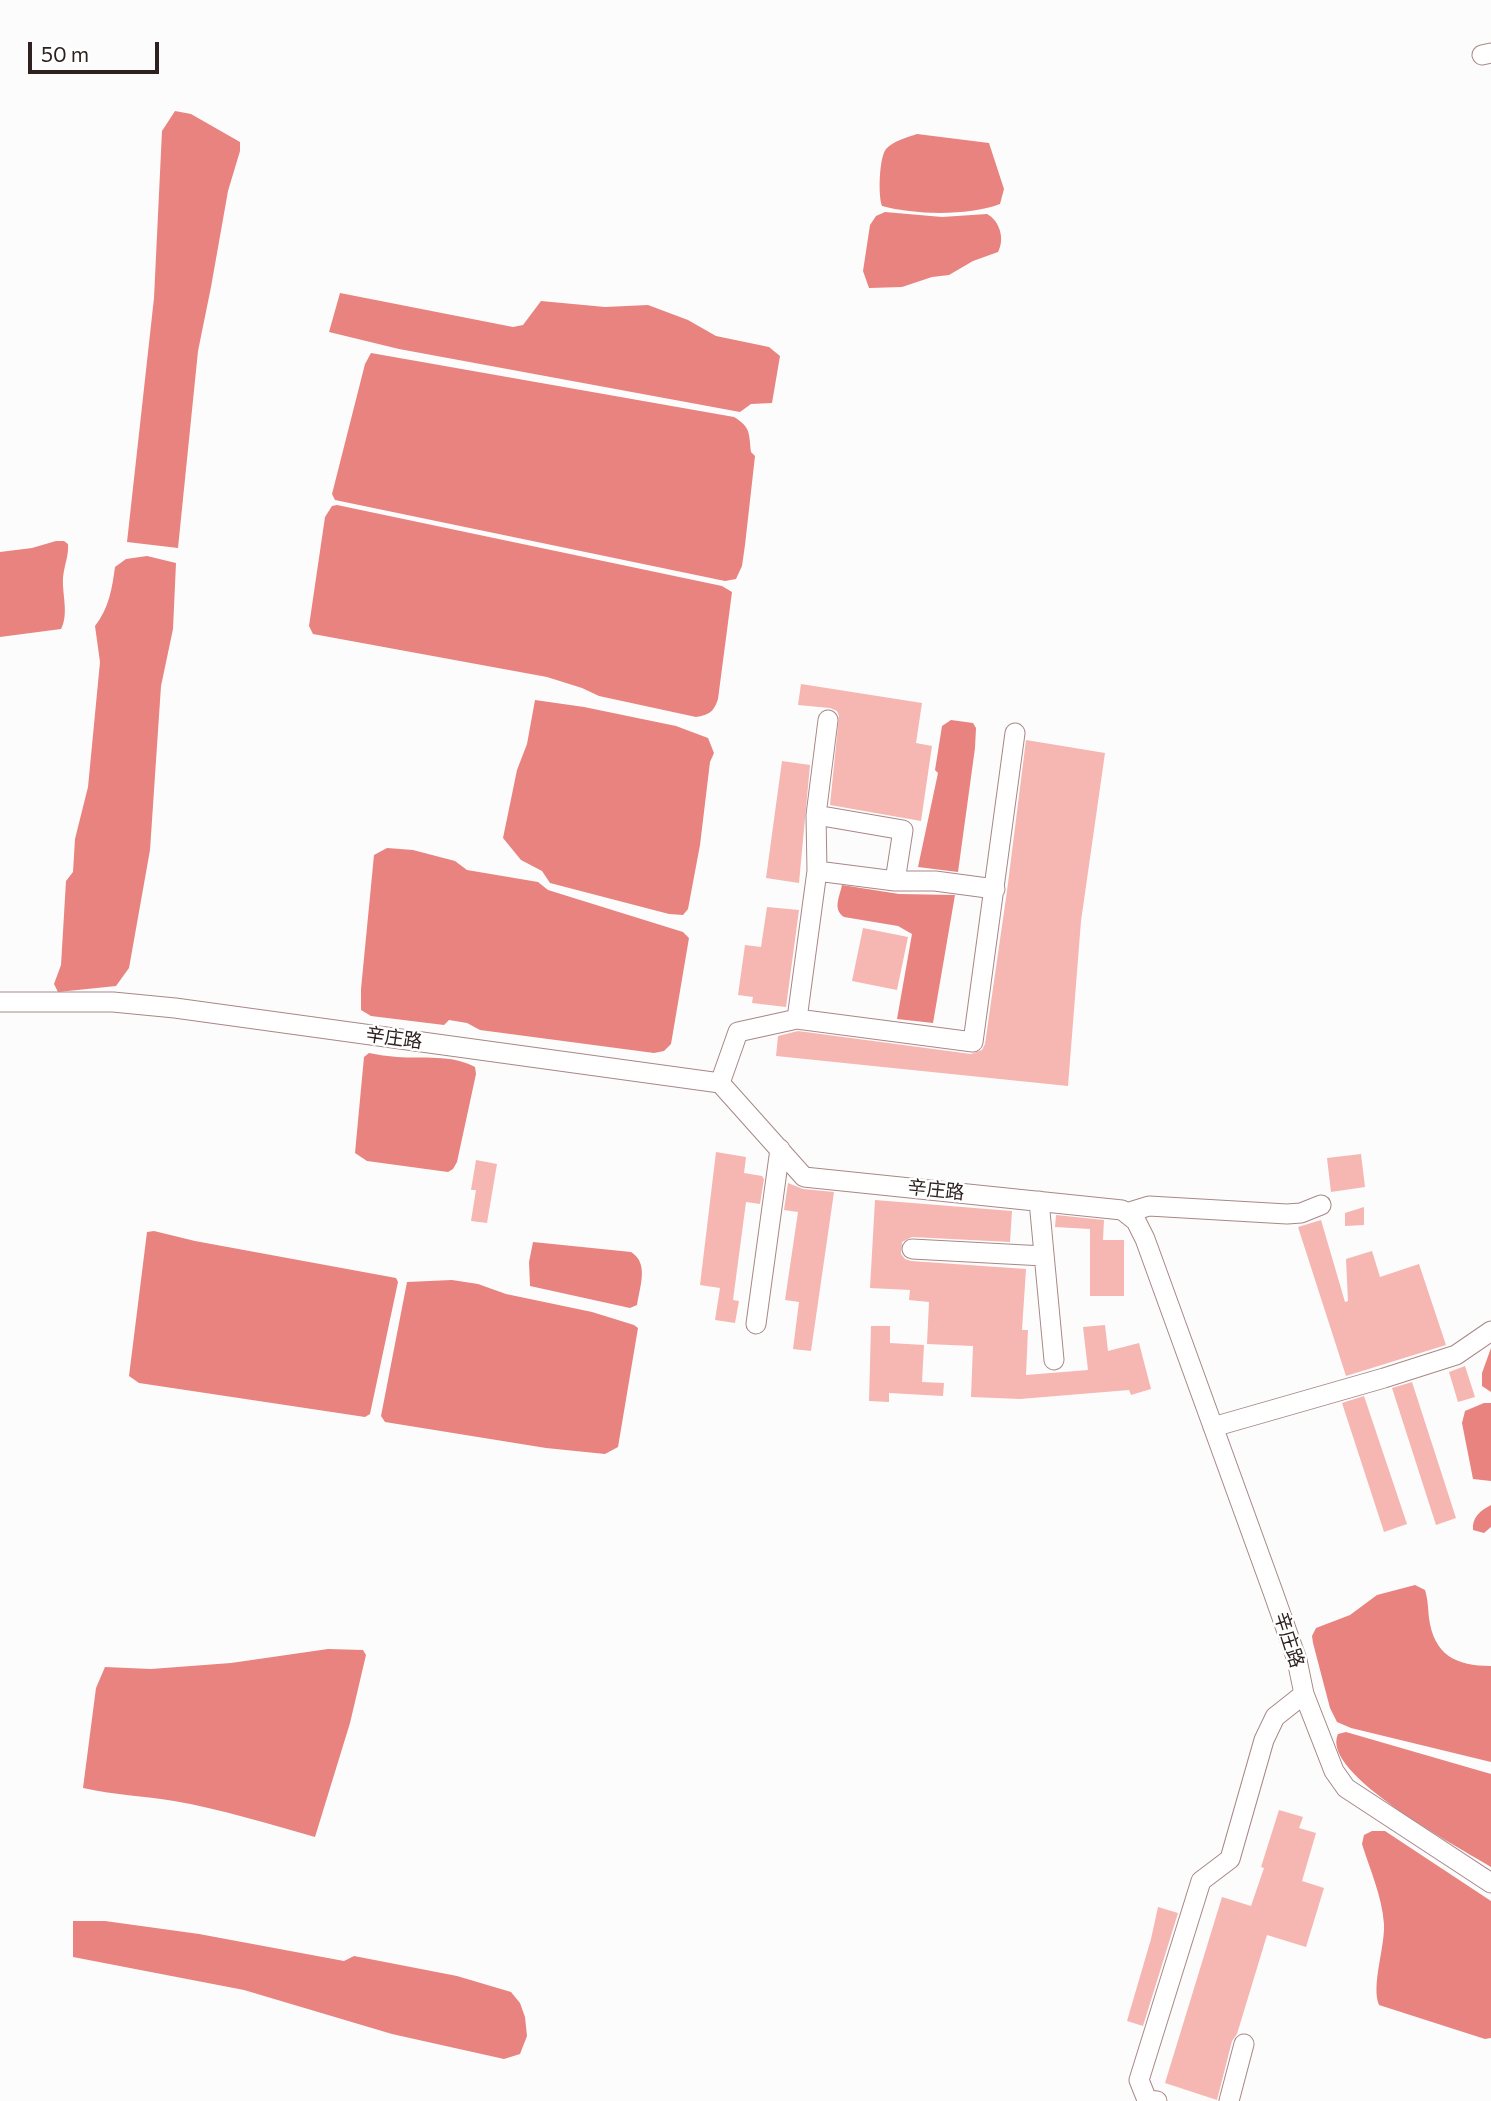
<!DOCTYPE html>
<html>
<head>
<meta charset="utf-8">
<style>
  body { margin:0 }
  #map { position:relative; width:1491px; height:2101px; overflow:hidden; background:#fcfcfc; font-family:Commissioner,sans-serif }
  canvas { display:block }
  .scale { position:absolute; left:28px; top:42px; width:131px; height:32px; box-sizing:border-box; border:4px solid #2e2221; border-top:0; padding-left:9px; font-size:21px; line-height:24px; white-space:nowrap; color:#2e2221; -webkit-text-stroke:5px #fff; paint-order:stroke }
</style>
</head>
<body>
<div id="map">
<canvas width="1491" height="2101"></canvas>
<div class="scale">50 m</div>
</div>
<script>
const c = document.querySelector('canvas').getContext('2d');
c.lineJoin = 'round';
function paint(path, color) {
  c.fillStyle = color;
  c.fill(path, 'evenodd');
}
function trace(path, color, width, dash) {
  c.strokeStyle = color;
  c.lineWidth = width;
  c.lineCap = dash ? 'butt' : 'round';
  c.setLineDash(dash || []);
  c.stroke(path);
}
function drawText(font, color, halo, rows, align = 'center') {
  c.font = font + ' Commissioner,"Noto Sans SC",sans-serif';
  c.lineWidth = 5;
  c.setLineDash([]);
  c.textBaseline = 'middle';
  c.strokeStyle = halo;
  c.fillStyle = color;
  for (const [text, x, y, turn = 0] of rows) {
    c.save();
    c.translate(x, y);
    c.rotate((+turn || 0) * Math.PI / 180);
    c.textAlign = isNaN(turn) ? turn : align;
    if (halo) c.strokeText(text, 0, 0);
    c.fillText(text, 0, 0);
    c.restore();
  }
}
const water = new Path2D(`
  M175 111 191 114 240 142V151L228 191 211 287 198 351 178 548 127 542 154 298 162 131Z
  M917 134 989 143 1004 189 1000 204C968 216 915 215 882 206 878 196 879 158 886 149 893 141 908 137 917 134Z
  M885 212 942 217 987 214C1000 221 1005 239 998 252L973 261 949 275 932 277 902 287 869 288 863 271 870 225 876 216Z
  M340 293 513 327 523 325 541 301 605 307 648 305 688 320 716 336 769 347 780 356 772 403 751 404 740 412 399 349 329 332Z
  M371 353 734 417C751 427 749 434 751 452L755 456 745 545 742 566 736 579 725 581 335 500 332 494 365 364Z
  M337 505 722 586 732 592 718 699C714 711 710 715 696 717L599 696 582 688 547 677 313 634 309 626 325 517 332 506Z
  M56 541H64L68 544C69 555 64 566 63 578 62 594 69 614 61 629L0 637V552L32 548Z
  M147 556 176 563 173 629 161 686 150 850 129 968 116 986 58 992 54 984 61 965 66 881 73 872 75 839 88 787 100 662 95 626C109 608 112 589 115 567L126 559Z
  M535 700 584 707 676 726 708 738 714 753 710 762 700 845 688 909 683 915 669 914 550 883 542 871 521 860 503 838 517 770 527 744Z
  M951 720 973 723 976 728 975 748 958 872 918 867 938 773 935 770 942 726Z
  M387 848 413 850 455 861 467 870 538 882 548 890 683 932 689 938 671 1044 664 1051 654 1053 480 1030 467 1023 449 1020 444 1025 371 1016 361 1010V989L374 855Z
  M842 885 899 894 955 895 933 1023 897 1019 912 934 898 926 844 917C832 909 840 896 842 885Z
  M369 1053C378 1055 388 1056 397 1057 423 1059 451 1054 475 1067L476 1074 457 1162 453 1169 448 1172 367 1161 355 1153 364 1057Z
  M154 1231 195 1241 396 1278 398 1282 370 1414 365 1417 139 1383 129 1376 147 1232Z
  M533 1242 631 1252C649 1263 640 1286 637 1305L630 1308 530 1286 529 1262Z
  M452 1280 478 1284 506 1294 592 1312 634 1325 638 1328 618 1447 605 1454 546 1448 385 1422 381 1416 407 1282Z
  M1491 1348V1392L1482 1386V1373Z
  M1484 1403H1491V1481L1473 1479 1462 1423 1465 1411Z
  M1491 1505V1527L1484 1533 1473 1530C1472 1517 1480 1511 1491 1505Z
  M1415 1585 1425 1590C1428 1600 1428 1608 1429 1618 1434 1655 1456 1666 1491 1666V1762L1351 1728 1337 1722 1330 1708 1313 1643 1312 1636 1316 1628 1350 1615 1377 1595Z
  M328 1649 363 1650 366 1655 350 1723 315 1837C269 1824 221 1809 174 1801 144 1796 113 1795 83 1788L96 1688 105 1667 151 1669 231 1663Z
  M1346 1732 1491 1774V1867C1461 1848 1319 1774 1338 1734Z
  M1372 1831H1385L1491 1901V2038L1485 2039 1379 2005C1371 1985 1385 1948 1384 1924 1382 1896 1370 1870 1362 1844L1364 1835Z
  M73 1921H105L199 1934 344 1961 354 1956 457 1976 511 1992 520 2003 525 2017 527 2036 520 2054 504 2059 392 2034 244 1990 73 1957Z`);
const building = new Path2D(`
  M801 684 922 703 916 743 932 746 921 821 830 805 839 716 837 711 830 708 798 705Z
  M1026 740 1105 753 1081 921 1068 1086 776 1056 778 1036 798 1031 971 1054 982 1050 985 1044 1007 891Z
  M782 761 810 765 799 883 766 878Z
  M767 907 799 910 786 1007 752 1003 753 997 738 995 745 945 761 947Z
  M863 928 908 937 897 990 852 981Z
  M716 1152 746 1157 744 1173 762 1176 764 1179 760 1204 746 1202 733 1300 739 1301 735 1323 715 1320 720 1288 700 1285Z
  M1361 1154 1365 1187 1331 1192 1327 1158Z
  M476 1160 497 1164 487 1223 471 1221 476 1190H471Z
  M788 1183 803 1189 834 1192 811 1351 793 1349 799 1302 785 1300 798 1212 784 1210Z
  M875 1200 1012 1211 1010 1242 912 1237 902 1242 901 1254 905 1259 911 1261 1026 1269 1022 1330H1028L1026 1375 1088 1370 1083 1327 1105 1325 1108 1351 1139 1343 1151 1389 1131 1395 1129 1390 1020 1399 971 1397 973 1346 927 1344 929 1302 909 1300 910 1290 870 1288Z
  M1364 1207V1225L1345 1226V1213Z
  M1056 1215 1104 1220 1103 1240H1124V1296H1090V1229L1055 1227Z
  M1321 1220 1345 1302 1348 1301 1346 1259 1372 1251 1380 1277 1419 1264 1446 1345 1346 1376 1298 1227Z
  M871 1326H890V1343L924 1345 922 1382 944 1383 943 1396 889 1393V1402L869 1401Z
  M1465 1366 1475 1397 1458 1402 1449 1372Z
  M1412 1382 1456 1518 1436 1525 1392 1388Z
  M1364 1396 1407 1524 1384 1532 1342 1403Z
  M1279 1810 1303 1817 1299 1828 1316 1833 1302 1881 1324 1888 1306 1947 1267 1935 1237 2034 1232 2041 1217 2100 1165 2083 1222 1897 1251 1906 1264 1868 1261 1867Z
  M1158 1907 1178 1913 1143 2026 1127 2021 1151 1939Z`);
const minor = new Path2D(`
  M1482 55 1491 53
  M816 815 903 830 895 881
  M817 871 895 881H935L995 889
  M0 1002H113L175 1008 720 1083 804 1177 1122 1210 1136 1221 1145 1239 1273 1592 1297 1660 1304 1694 1334 1771 1346 1788 1491 1883
  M797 1019 817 871 816 815 828 720
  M720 1083 738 1032 797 1019 973 1042 1015 733
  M1039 1201 1054 1360
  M1126 1213 1149 1206 1287 1214 1301 1213 1321 1205
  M912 1249 1044 1256
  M756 1324 780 1149
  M1213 1427 1384 1378 1456 1355 1491 1331
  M1157 2101 1147 2100 1139 2080 1201 1881 1230 1859 1264 1740 1275 1717 1304 1694
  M1229 2101 1244 2044`);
const streetNames = [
  ["辛庄路",394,1038,8],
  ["辛庄路",936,1190,6],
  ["辛庄路",1289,1640,72]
];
paint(water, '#e8837f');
paint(building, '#f6b6b2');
trace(minor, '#a78886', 21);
trace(minor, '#fff', 19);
drawText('19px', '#2e2221', '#fff', streetNames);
</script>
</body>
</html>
